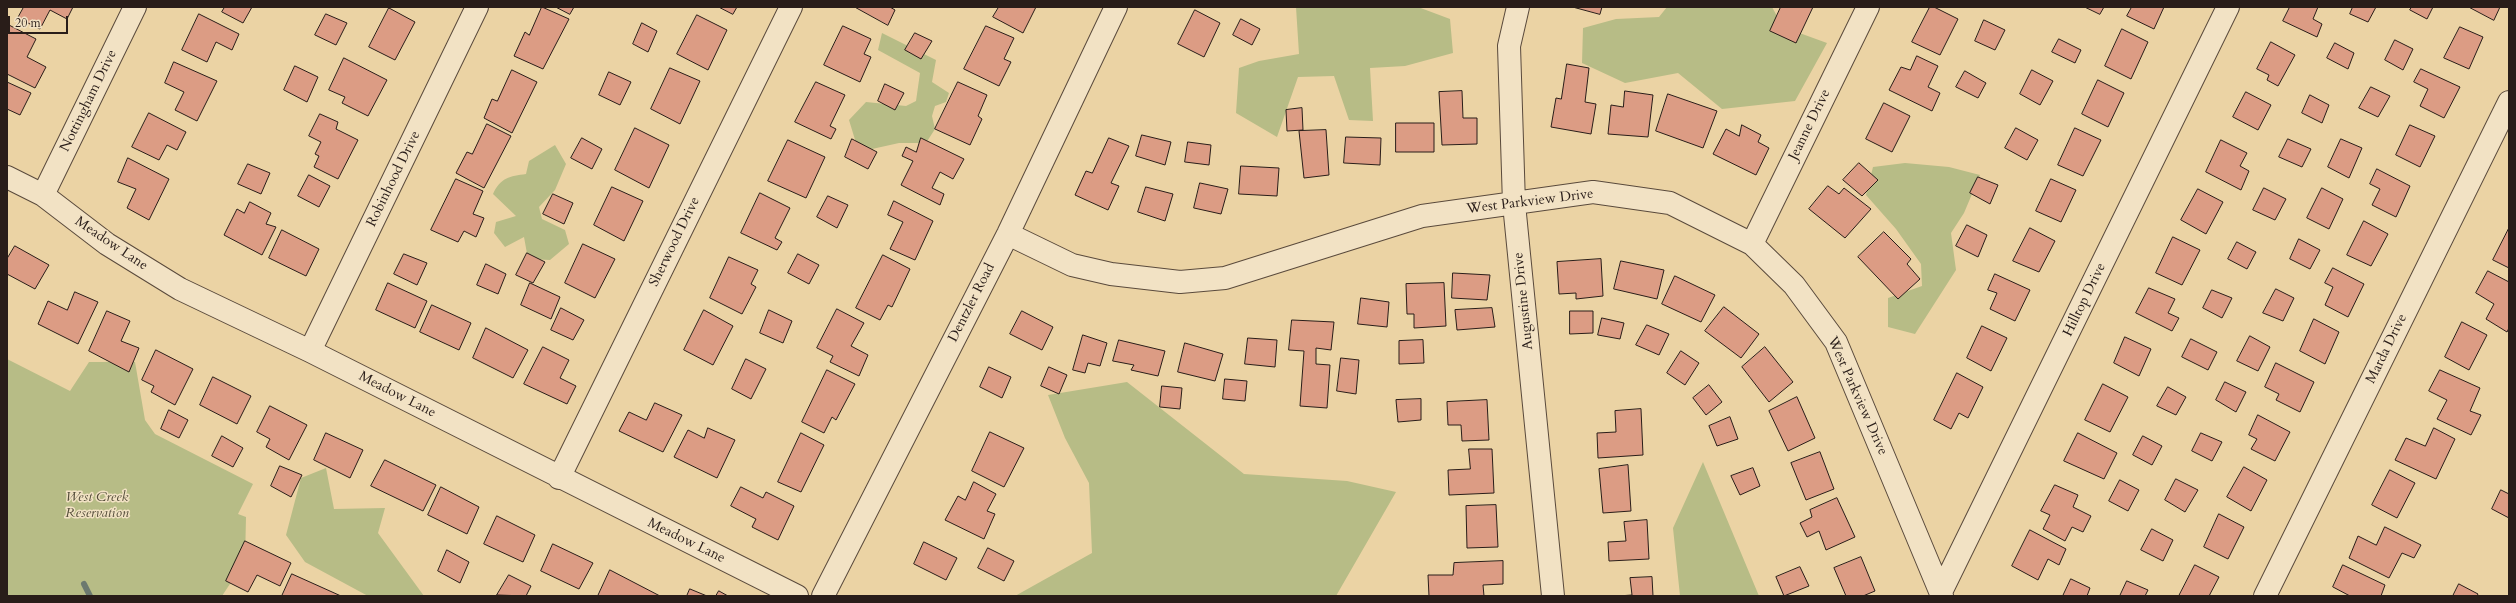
<!DOCTYPE html>
<html>
<head>
<meta charset="utf-8">
<style>
  body { margin:0 }
  #map { position:relative; width:2516px; height:603px; overflow:hidden; background:#ebd3a4; font-family:Cardo,serif }
  canvas { display:block }
  .frame { position:absolute; inset:0; border:8px solid #291d19; pointer-events:none }
  .scale { position:absolute; left:8px; top:16px; width:60px; height:18px; box-sizing:border-box; border:2px solid #291d19; border-top:0; padding-left:5px; font-size:12px; line-height:14px; white-space:nowrap; color:#291d19; -webkit-text-stroke:3px #f2e2c4; paint-order:stroke }
</style>
</head>
<body>
<div id="map">
<canvas width="2516" height="603"></canvas>
<div class="frame"></div>
<div class="scale">20 m</div>
</div>
<script>
const c = document.querySelector('canvas').getContext('2d');
c.lineJoin = 'round';
function paint(path, color) {
  c.fillStyle = color;
  c.fill(path, 'evenodd');
}
function trace(path, color, width, dash) {
  c.strokeStyle = color;
  c.lineWidth = width;
  c.lineCap = dash ? 'butt' : 'round';
  c.setLineDash(dash || []);
  c.stroke(path);
}
function drawText(font, color, halo, rows, align = 'center') {
  c.font = font + ' Cardo,serif';
  c.lineWidth = 3;
  c.setLineDash([]);
  c.textBaseline = 'middle';
  c.strokeStyle = halo;
  c.fillStyle = color;
  for (const [text, x, y, turn = 0] of rows) {
    c.save();
    c.translate(x, y);
    c.rotate((+turn || 0) * Math.PI / 180);
    c.textAlign = isNaN(turn) ? turn : align;
    if (halo) c.strokeText(text, 0, 0);
    c.fillText(text, 0, 0);
    c.restore();
  }
}
const green = new Path2D(`
  M1296 7H1418L1450 19 1453 53 1405 66 1370 68 1373 121 1349 120 1334 76 1298 77 1277 137 1236 113 1239 68 1259 61 1299 54Z
  M1667 7H1772L1783 27 1827 43 1795 101 1722 109 1678 73 1625 83 1582 63 1583 28 1616 19 1659 17Z
  M882 33 936 60 932 82 949 93 946 102 935 106 932 116 935 129 926 143H899L872 149 856 143 849 120 866 102 906 106 916 101 920 73 878 50Z
  M555 145 566 164 555 190 539 207 542 219 565 230 569 244 550 260 528 259 524 237 505 247 494 233 496 222 516 216 493 194C500 178 510 176 526 174L529 161Z
  M1905 163 1949 167 1980 175 1964 213 1951 233 1956 270 1915 334 1888 327V298L1922 286 1921 264 1896 229 1866 195 1873 167Z
  M7 359 70 391 89 362H135L145 420 155 434 253 484 238 514 246 517 245 561 222 596H7Z
  M1127 382 1244 474 1347 481 1396 492 1336 596H1015L1092 553 1089 483 1065 438 1048 395Z
  M1703 462 1759 596H1680L1673 528Z
  M326 468 334 509 385 508 378 533 424 596H368L305 562 286 535 301 478Z`);
const stream = new Path2D(`
  M84 584 90 596`);
const building = new Path2D(`
  M24 7H73L67 19 50 10 40 29 18 18Z
  M225 7H252L243 23 222 12Z
  M542 7 569 19 543 69 514 56 525 32 529 35Z
  M556 7H574L570 14Z
  M719 7H737L733 14Z
  M855 7H890L895 10 888 25Z
  M999 7H1036L1023 33 993 17Z
  M1573 7H1602L1600 14Z
  M1781 7H1813L1796 43 1770 31Z
  M1930 7H1934L1958 19 1940 55 1912 42Z
  M2085 7H2104L2100 14Z
  M2132 7H2164L2154 29 2127 16Z
  M2290 7H2318L2313 19 2322 24 2317 37 2283 21Z
  M2353 7H2376L2368 22 2350 14Z
  M2412 7H2433L2427 19 2410 10Z
  M2469 7H2500L2494 20Z
  M389 8 415 22 395 60 369 47Z
  M1195 10 1220 23 1204 57 1178 44Z
  M199 14 239 34 232 50 216 42 207 62 182 50Z
  M326 14 347 23 336 45 315 35Z
  M697 15 727 30 708 70 677 54Z
  M1241 19 1260 29 1252 45 1233 35Z
  M1984 20 2005 30 1995 50 1975 41Z
  M642 23 657 31 648 52 633 44Z
  M7 24 36 39 27 57 46 67 35 88 7 74Z
  M843 26 871 39 864 54 871 57 860 82 824 65Z
  M986 26 1014 38 1004 59 1011 62 999 86 964 69Z
  M2460 27 2483 37 2469 69 2444 58Z
  M2122 29 2148 42 2131 79 2105 66Z
  M915 33 932 41 921 59 905 50Z
  M2059 39 2081 50 2075 63 2052 52Z
  M2395 40 2413 49 2403 70 2385 60Z
  M2271 42 2295 55 2278 86 2267 80 2269 75 2257 69Z
  M2335 43 2354 53 2348 69 2327 58Z
  M1917 56 1938 66 1928 87 1940 93 1932 111 1889 90 1901 67 1910 70Z
  M344 58 387 80 368 116 342 103 345 97 329 90Z
  M174 62 217 81 197 121 175 110 184 92 165 83Z
  M1567 64 1589 68 1585 102 1596 104 1591 134 1551 127 1556 98 1561 99Z
  M295 66 318 77 307 102 284 90Z
  M670 68 700 81 680 124 651 109Z
  M2421 69 2460 87 2444 118 2420 106 2428 89 2414 82Z
  M512 70 537 82 512 133 484 118 492 99 497 101Z
  M2032 70 2053 81 2040 105 2020 94Z
  M1965 71 1986 83 1978 98 1956 87Z
  M609 72 631 82 620 105 599 95Z
  M2098 80 2124 93 2108 127 2082 114Z
  M7 82 31 93 20 115 7 109Z
  M816 82 845 95 830 126 836 129 831 139 795 122Z
  M958 82 987 95 978 116 982 119 970 145 935 129Z
  M885 84 904 93 895 110 878 101Z
  M2371 87 2390 96 2378 117 2359 108Z
  M1462 91 1463 118H1477V144L1442 145 1439 92Z
  M1625 91 1653 95 1648 137 1608 134 1611 105 1623 107Z
  M2246 92 2271 105 2258 130 2233 117Z
  M1668 94 1717 111 1703 148 1656 131Z
  M2310 95 2329 105 2322 123 2302 113Z
  M1884 103 1910 116 1892 152 1866 139Z
  M1302 108 1303 130 1287 131 1286 110Z
  M149 113 186 132 177 150 167 145 159 160 132 147Z
  M320 114 338 122 336 129 358 140 338 179 314 167 319 156 315 154 321 142 309 136Z
  M1396 123H1434V152H1396Z
  M487 124 511 136 484 188 456 173 467 152 472 154Z
  M1742 125 1761 135 1758 142 1769 148 1756 175 1713 154 1726 129 1739 136Z
  M2410 125 2435 136 2420 167 2396 155Z
  M635 128 669 145 649 188 615 170Z
  M2016 128 2038 140 2027 160 2005 148Z
  M2075 128 2101 140 2083 176 2058 165Z
  M1326 130 1329 175 1304 178 1299 131Z
  M1142 135 1171 142 1165 165 1136 156Z
  M1346 137 1381 138 1380 165 1344 163Z
  M582 138 602 149 592 169 571 158Z
  M921 138 964 159 953 179 940 172 932 188 944 194 940 205 901 185 913 161 902 156 906 147 916 152Z
  M1109 138 1129 146 1111 183 1119 186 1108 210 1075 195 1086 171 1092 173Z
  M852 139 877 152 868 169 845 157Z
  M2288 139 2311 149 2302 167 2279 157Z
  M2341 139 2362 148 2349 178 2328 167Z
  M788 140 825 157 806 198 768 181Z
  M2221 140 2247 153 2240 166 2249 171 2241 190 2206 172Z
  M1188 142 1211 145 1209 165 1185 162Z
  M128 158 169 179 149 220 127 208 136 189 118 182Z
  M1859 163 1878 180 1862 196 1843 180Z
  M248 164 270 173 261 194 238 184Z
  M1241 166 1279 168 1277 196 1239 194Z
  M2377 169 2410 186 2396 217 2372 205 2380 189 2370 184Z
  M309 175 330 186 319 207 298 196Z
  M1978 177 1998 185 1990 204 1970 193Z
  M456 179 483 191 473 214 484 218 476 237 464 231 458 242 431 230Z
  M2051 179 2076 190 2061 222 2036 211Z
  M1200 183 1228 189 1221 214 1194 208Z
  M1828 186 1839 194 1844 188 1871 209 1845 238 1809 209Z
  M612 187 643 201 624 241 594 225Z
  M1146 187 1173 194 1165 221 1138 212Z
  M2264 188 2286 199 2275 220 2253 210Z
  M2322 188 2343 199 2329 229 2307 218Z
  M2198 189 2223 202 2206 234 2181 220Z
  M760 193 790 208 775 238 782 242 777 250 741 233Z
  M553 194 573 203 564 224 543 214Z
  M828 196 848 205 837 228 817 217Z
  M894 201 933 221 915 260 890 249 903 222 888 215Z
  M250 202 271 213 266 224 276 227 262 255 224 235 237 209 244 213Z
  M2364 221 2388 234 2371 266 2347 255Z
  M1967 225 1987 235 1978 257 1956 246Z
  M2030 228 2055 241 2039 272 2013 261Z
  M2509 228V268L2493 260Z
  M282 230 319 249 306 276 269 258Z
  M1884 232 1911 259 1907 264 1920 279 1898 299 1858 257Z
  M2173 237 2200 250 2182 285 2156 273Z
  M2299 239 2320 250 2310 269 2290 259Z
  M2237 242 2256 252 2247 269 2228 259Z
  M583 244 615 259 595 298 565 283Z
  M15 246 49 265 35 289 7 274V259Z
  M527 253 545 262 533 283 516 275Z
  M404 254 427 263 417 285 394 274Z
  M798 254 819 265 809 284 788 273Z
  M883 255 910 269 892 307 888 305 880 320 856 308Z
  M729 257 758 270 751 284 756 287 742 314 710 298Z
  M1601 259 1603 296 1576 299V293L1559 294 1557 262Z
  M1621 261 1664 270 1657 299 1614 289Z
  M486 264 506 274 498 294 477 285Z
  M2333 268 2364 284 2348 317 2325 305 2333 287 2325 283Z
  M2488 271 2509 282V328L2507 332 2486 319 2494 304 2476 293Z
  M1453 273 1490 275 1487 300 1452 298Z
  M1995 274 2030 290 2015 321 1990 309 1997 293 1988 290Z
  M1675 276 1715 295 1701 322 1662 304Z
  M388 283 427 301 415 328 376 310Z
  M530 283 560 297 551 319 521 305Z
  M1444 283 1446 326 1414 328V314H1407L1406 284Z
  M2149 288 2175 299 2168 313 2179 318 2172 331 2136 313Z
  M2276 289 2294 298 2283 321 2263 313Z
  M2212 290 2232 298 2222 318 2203 308Z
  M75 292 98 302 78 344 38 324 48 301 67 310Z
  M1361 298 1389 302 1387 327 1358 324Z
  M432 305 471 323 459 350 420 332Z
  M1724 307 1759 334 1741 358 1705 331Z
  M561 308 584 320 573 340 551 330Z
  M1492 308 1495 327 1457 330 1455 310Z
  M837 309 864 323 851 346 868 355 859 376 830 362 833 356 817 348Z
  M704 310 733 326 713 365 684 350Z
  M769 310 792 321 783 343 760 333Z
  M107 311 130 321 121 341 139 348 129 372 89 351Z
  M1022 311 1053 327 1042 350 1010 334Z
  M1570 311H1593V333L1570 334Z
  M1602 318 1624 323 1620 339 1598 335Z
  M2314 319 2339 332 2325 364 2300 351Z
  M1292 320 1334 322 1331 350 1316 348V364L1330 365 1327 408 1300 406 1304 351 1289 350Z
  M2462 322 2487 335 2469 370 2445 357Z
  M1647 325 1669 334 1659 355 1636 345Z
  M1982 326 2007 338 1991 371 1967 358Z
  M486 328 528 350 513 378 473 358Z
  M1083 335 1107 343 1100 366 1088 363 1085 373 1073 370Z
  M2250 336 2270 347 2258 371 2237 361Z
  M2125 337 2151 349 2139 376 2114 363Z
  M1248 338 1277 340 1275 367 1245 364Z
  M2191 339 2217 352 2208 370 2182 357Z
  M1119 340 1165 351 1158 376 1131 370 1134 365 1113 361Z
  M1423 340 1424 363 1399 364V341Z
  M1185 343 1223 354 1215 381 1178 372Z
  M543 347 569 360 560 378 576 386 567 404 524 384Z
  M1765 347 1793 382 1769 402 1742 367Z
  M156 350 193 369 175 405 151 392 154 386 142 380Z
  M1681 351 1699 363 1685 385 1667 373Z
  M1341 358 1359 360 1356 394 1337 391Z
  M746 359 766 369 751 399 732 389Z
  M2276 363 2314 382 2300 412 2276 400 2279 394 2265 387Z
  M989 367 1011 377 1002 398 980 387Z
  M1049 367 1067 375 1059 394 1041 386Z
  M827 370 855 384 836 420 832 417 824 433 802 422Z
  M2440 370 2480 388 2470 411 2481 415 2471 435 2437 419 2447 400 2429 391Z
  M1957 373 1983 387 1968 418 1959 413 1951 429 1934 420Z
  M213 377 251 396 237 424 200 405Z
  M1225 379 1247 381 1245 401 1223 399Z
  M2225 382 2246 392 2236 412 2216 400Z
  M2103 384 2128 397 2110 432 2085 420Z
  M1709 385 1722 402 1706 415 1693 398Z
  M1162 386 1182 388 1180 409 1160 407Z
  M2168 387 2186 397 2176 415 2157 406Z
  M1797 397 1815 438 1788 451 1769 411Z
  M1421 399V420L1398 422 1396 400Z
  M1487 400 1489 440 1462 441 1461 425H1448L1447 402Z
  M655 403 682 415 663 452 619 431 629 412 646 420Z
  M270 406 307 425 289 460 266 447 270 439 257 432Z
  M1641 409 1643 455 1598 458 1597 433 1616 432 1615 411Z
  M169 410 188 420 179 438 161 429Z
  M2258 415 2290 432 2275 461 2251 449 2257 439 2249 435Z
  M1730 417 1738 439 1717 446 1709 426Z
  M708 428 735 440 717 478 674 457 688 430 704 438Z
  M2434 428 2455 439 2436 479 2395 460 2406 438 2425 446Z
  M990 432 1024 448 1004 487 972 471Z
  M326 433 363 450 350 478 314 460Z
  M801 433 824 445 801 492 778 482Z
  M2078 433 2117 453 2104 479 2064 461Z
  M2201 433 2222 442 2212 461 2192 451Z
  M222 436 243 448 233 467 212 456Z
  M2143 436 2162 446 2152 465 2133 455Z
  M1469 449H1492L1494 493 1449 495 1448 470 1470 469Z
  M1820 452 1834 489 1806 500 1791 463Z
  M385 460 436 485 423 511 371 486Z
  M1628 465 1631 511 1603 513 1599 469Z
  M280 466 302 475 291 497 271 486Z
  M2244 467 2267 480 2251 511 2227 497Z
  M1753 468 1760 486 1740 495 1731 476Z
  M2390 470 2415 483 2397 518 2372 505Z
  M2176 479 2198 490 2185 512 2165 500Z
  M2120 480 2139 490 2128 511 2109 501Z
  M974 482 996 494 987 511 995 514 984 539 945 520 958 496 965 500Z
  M2055 485 2078 495 2073 507 2091 516 2083 532 2072 527 2065 541 2043 529 2050 515 2041 511Z
  M441 487 479 507 467 534 428 515Z
  M741 487 763 498 766 492 794 506 778 540 752 527 756 519 731 506Z
  M2501 490 2509 494V518L2492 509Z
  M1837 498 1855 537 1826 550 1819 531 1807 537 1800 523 1812 517 1810 510Z
  M1496 505 1498 547 1467 548 1466 506Z
  M2219 514 2244 527 2228 559 2204 547Z
  M497 516 535 535 523 562 484 544Z
  M1647 520 1649 559 1609 561 1608 542 1626 541 1624 522Z
  M2385 527 2421 545 2414 558 2402 553 2389 578 2349 558 2358 536 2376 545Z
  M2152 529 2173 540 2163 561 2141 550Z
  M2030 530 2066 549 2059 565 2048 559 2038 580 2012 566Z
  M245 541 291 563 280 586 257 575 248 592 226 581Z
  M924 542 957 558 946 580 914 564Z
  M553 544 593 563 579 589 541 571Z
  M988 548 1014 561 1004 581 978 568Z
  M447 550 469 562 460 583 438 571Z
  M1861 557 1875 591 1863 596H1846L1834 568Z
  M1503 561V584L1483 585 1484 596H1429L1428 575H1453L1454 563Z
  M2195 565 2219 577 2209 596H2179Z
  M2343 565 2385 585 2381 596H2350L2333 587Z
  M1800 567 1809 586 1784 596 1776 577Z
  M610 570 660 596H598Z
  M292 574 341 596H282Z
  M509 575 531 586 526 596 497 595Z
  M1652 577 1653 596H1618L1632 595 1630 578Z
  M2071 579 2090 588 2087 596H2063Z
  M2127 581 2148 590 2145 596H2120Z
  M2459 584 2478 594 2477 596H2453Z
  M690 589 707 596H687Z
  M719 591 728 596H716Z`);
const minor = new Path2D(`
  M1518 7 1509 46 1514 204 1553 596
  M7 177 43 195 107 244 180 289 310 351 797 596
  M43 195 135 7
  M1008 234 1072 265 1111 274 1180 282 1225 278 1422 216 1593 192 1670 203 1752 244 1794 285 1836 342 1942 596
  M1752 244 1868 7
  M310 351 477 7
  M559 478 791 7
  M1941 592 2228 7
  M823 596 1008 234 1116 7
  M2265 596 2509 102`);
const streetNames = [
  ["Nottingham Drive",89,101,-64],
  ["Jeanne Drive",1810,125,-64],
  ["Robinhood Drive",394,179,-64],
  ["West Parkview Drive",1530,202,-7],
  ["Sherwood Drive",675,242,-64],
  ["Meadow Lane",111,244,34],
  ["Hilltop Drive",2085,300,-64],
  ["Augustine Drive",1524,301,-96],
  ["Dentzler Road",972,303,-63],
  ["Marda Drive",2387,349,-64],
  ["Meadow Lane",397,395,27],
  ["West Parkview Drive",1857,396,66],
  ["Meadow Lane",686,541,26]
];
const parkNames = [
  ["West Creek",97,498],
  ["Reservation",97,514]
];
paint(green, '#b7bc86');
trace(stream, '#6c796f', 6);
paint(building, '#dc9c84');
trace(building, '#291d19', 1);
trace(minor, '#5a4a3c', 24);
trace(minor, '#f2e2c4', 22);
drawText('14px', '#291d19', '#f2e2c4', streetNames);
drawText('italic 14px', '#544d3a', '#f2e2c4', parkNames);
</script>
</body>
</html>
